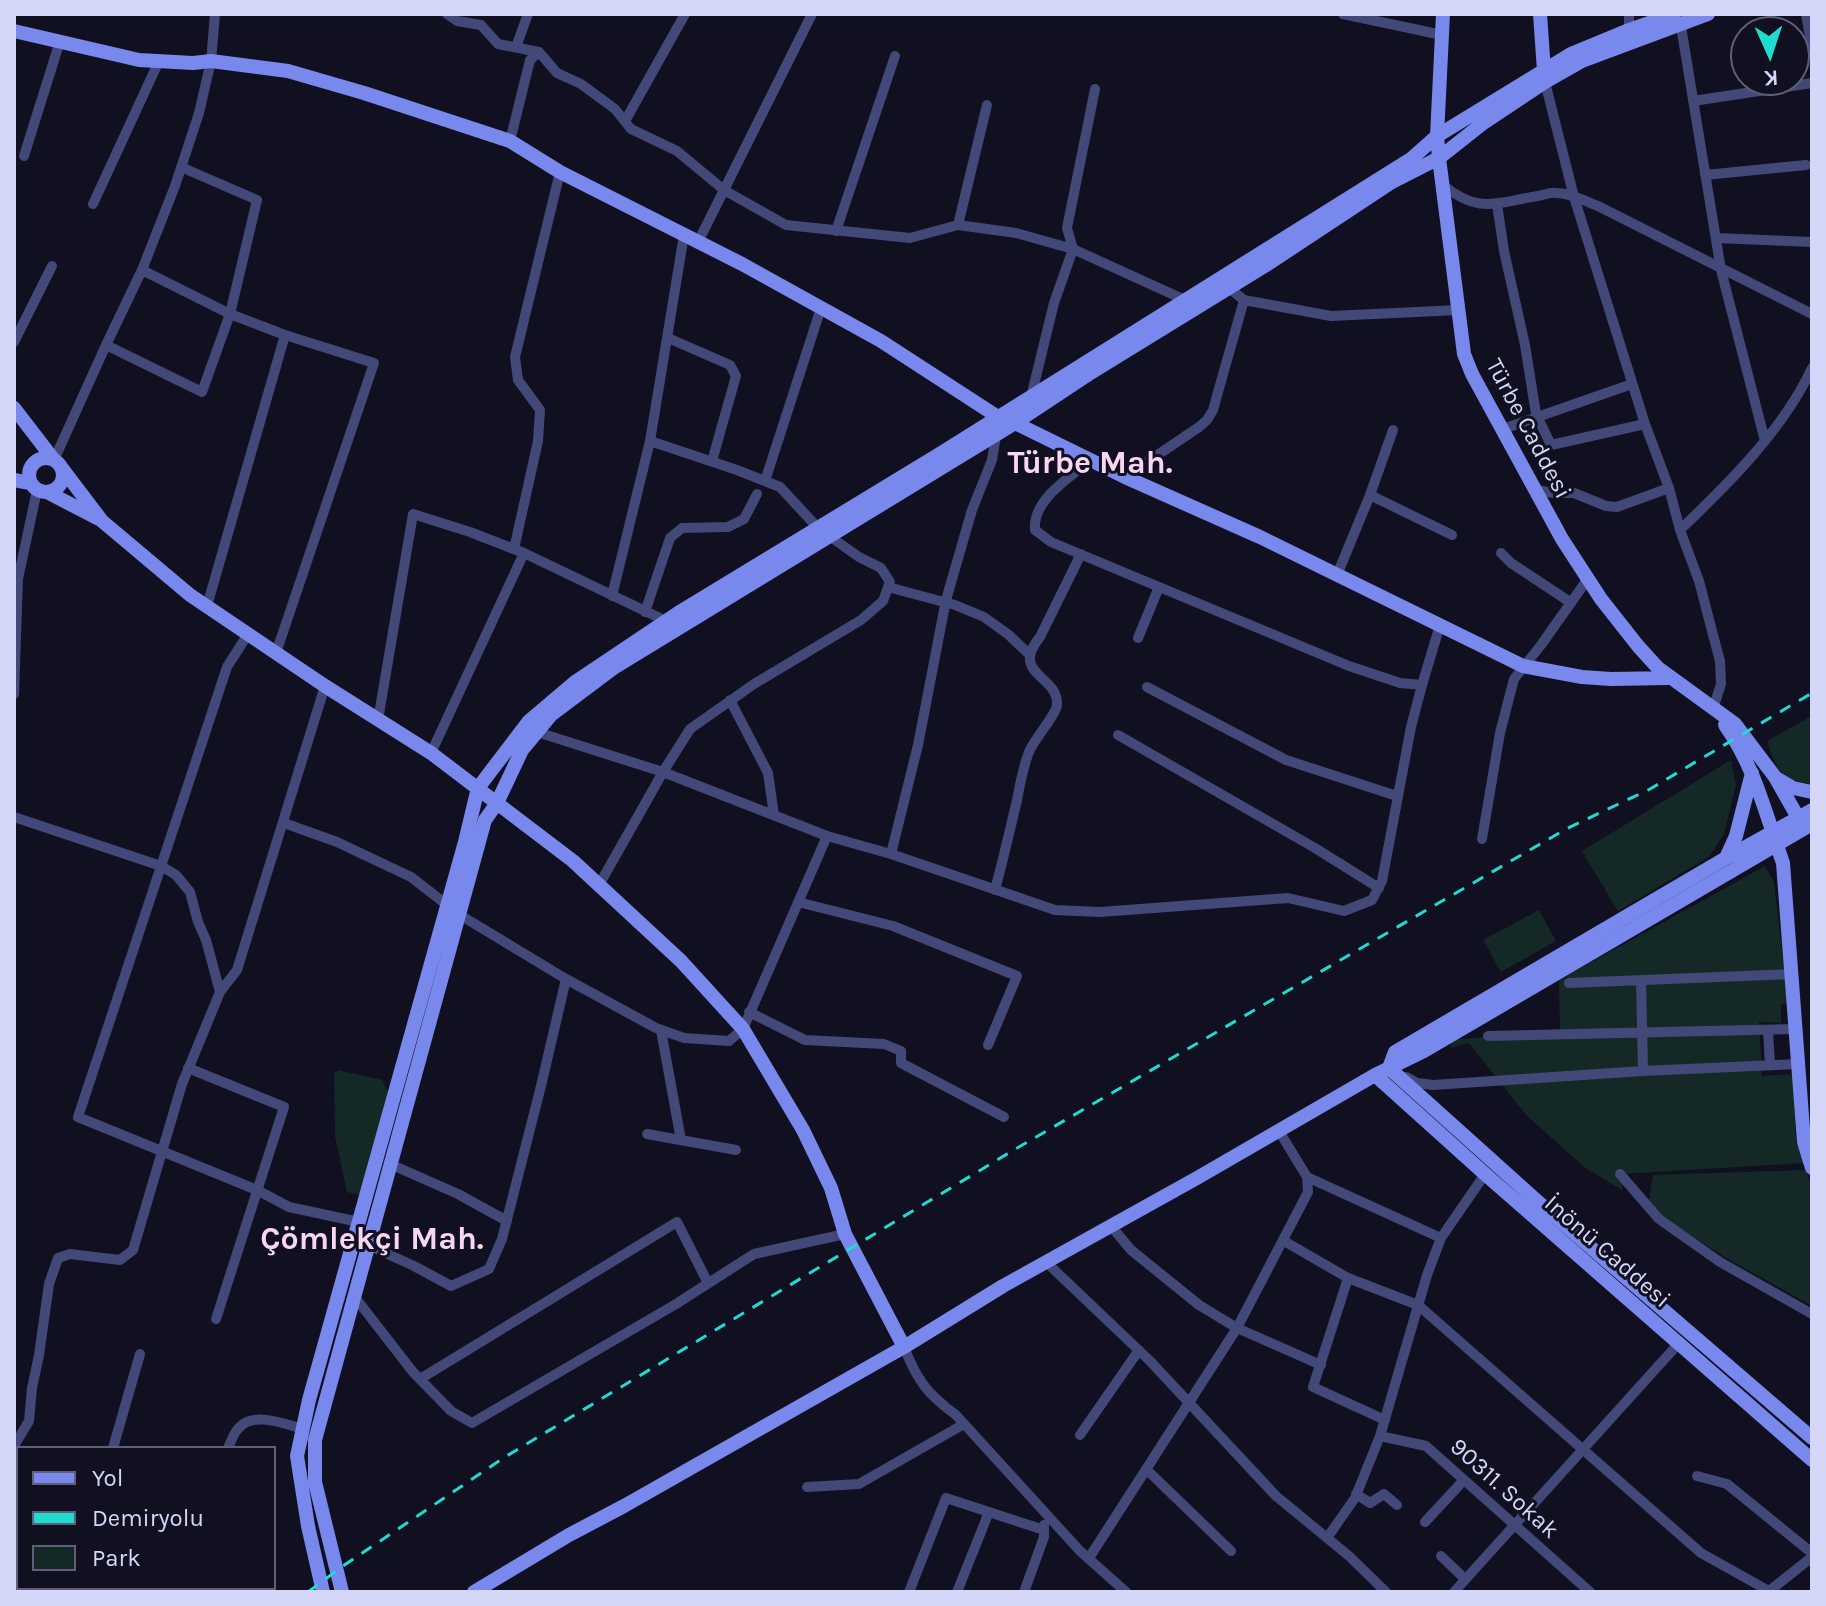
<!DOCTYPE html>
<html>
<head>
<meta charset="utf-8">
<style>
  body { margin:0 }
  #map { position:relative; width:1826px; height:1606px; overflow:hidden; background:#101020; font-family:Karla,sans-serif }
  canvas { display:block }
  .frame { position:absolute; inset:0; border:16px solid #d5d7f9; pointer-events:none }
  .legend { position:absolute; left:16px; top:1446px; width:260px; height:144px; box-sizing:border-box; background:#101020; border:2px solid #5f6077; margin:0; padding:10px 14px; list-style:none; font-size:24px; color:#d5d7f9 }
  .legend li { display:flex; align-items:center; gap:16px; height:40px }
  .legend b { width:40px; border:2px solid #5f6077 }
  .north { position:absolute; left:1730px; top:16px; width:80px; height:80px; box-sizing:border-box; background:#101020; border:2px solid #5f6077; border-radius:50%; rotate:177deg; font-size:22px; font-weight:700; line-height:32px; text-align:center; color:#d5d7f9 }
  .north::after { content:''; display:block; margin:auto; width:28px; height:36px; background:#1fdbd0; clip-path:polygon(50% 0,100% 100%,50% 72%,0 100%) }
</style>
</head>
<body>
<div id="map">
<canvas width="1826" height="1606"></canvas>
<div class="frame"></div>
<ul class="legend">
<li><b style="height:10px;background:#7988ec"></b>Yol</li>
<li><b style="height:10px;background:#1fdbd0"></b>Demiryolu</li>
<li><b style="height:22px;background:#142925"></b>Park</li>
</ul>
<div class="north">K</div>
</div>
<script>
const c = document.querySelector('canvas').getContext('2d');
c.lineJoin = 'round';
function paint(path, color) {
  c.fillStyle = color;
  c.fill(path, 'evenodd');
}
function trace(path, color, width, dash) {
  c.strokeStyle = color;
  c.lineWidth = width;
  c.lineCap = dash ? 'butt' : 'round';
  c.setLineDash(dash || []);
  c.stroke(path);
}
function drawText(font, color, halo, rows, align = 'center') {
  c.font = font + ' Karla,sans-serif';
  c.lineWidth = 6;
  c.setLineDash([]);
  c.textBaseline = 'middle';
  c.strokeStyle = halo;
  c.fillStyle = color;
  for (const [text, x, y, turn = 0] of rows) {
    c.save();
    c.translate(x, y);
    c.rotate((+turn || 0) * Math.PI / 180);
    c.textAlign = isNaN(turn) ? turn : align;
    if (halo) c.strokeText(text, 0, 0);
    c.fillText(text, 0, 0);
    c.restore();
  }
}
const green = new Path2D(`
  M1812 716V784C1779 780 1777 770 1767 741Z
  M1731 760 1736 785 1724 834 1710 856 1618 911 1582 851Z
  M1765 866 1774 882 1788 1003 1781 1004V1023L1759 1022 1762 1076 1793 1074 1796 1142 1805 1163 1621 1174 1622 1190 1587 1169 1527 1116 1469 1043 1450 1048 1453 1040 1560 1029 1559 980Z
  M1539 910 1556 941 1501 972 1483 940Z
  M338 1070 382 1080 389 1094 361 1195 347 1192 335 1136 334 1074Z
  M1806 1170 1812 1188V1306L1728 1259 1662 1217 1649 1201 1653 1175Z`);
const street = new Path2D(`
  M447 14 457 21 481 25 498 44 539 52 557 73 581 84 615 109 631 129 677 151 724 190 786 225 910 238 958 225 1016 233 1073 249 1185 300
  M1343 14 1442 35
  M1806 14 1812 49
  M1680 20 1721 270 1765 441
  M1629 30V14
  M516 47 528 14
  M1544 78 1574 197 1645 424 1669 488 1680 530 1699 581 1712 631 1720 661 1721 684 1713 709
  M1693 101 1812 83
  M625 121 685 14
  M510 141 530 60 539 52
  M24 156 60 41
  M1705 175 1806 165
  M1443 185C1479 215 1497 202 1538 196 1544 195 1550 192 1556 193 1570 193 1585 201 1598 206L1812 314
  M93 204 159 61
  M1497 204 1504 251 1525 345 1536 414 1551 445 1645 424
  M958 225 987 105
  M836 231 895 56
  M1716 238 1812 242
  M698 242 812 14
  M142 270 230 314 285 335 374 363 276 653
  M1229 288 1244 300 1331 316 1459 310
  M668 338 730 365 736 376 712 461
  M14 342 52 266
  M106 345 202 392 230 314 257 200 181 167
  M1031 397 1054 303 1073 249 1067 228 1095 89
  M1503 429 1632 384
  M54 460 106 345 142 270 175 186 199 113 211 61 215 14
  M1091 460C1070 477 1032 500 1035 530L1051 542 1349 666 1400 683 1422 685
  M1125 477 1199 427 1207 420 1213 410 1244 300
  M765 481 821 308
  M1536 490 1554 493H1574L1606 506 1617 507 1669 488
  M1370 495 1393 430
  M1680 530C1729 483 1783 430 1812 368
  M514 549 538 441 540 410 518 380 515 357 560 172
  M1501 553 1511 563 1570 602
  M1337 575 1370 495 1452 535
  M888 587 955 605 984 617 1009 635 1029 654
  M612 596 650 441 684 235
  M207 606 285 335
  M645 612 670 538 682 528 728 527 744 519 757 494
  M248 634 227 667 78 1117 257 1190 289 1207 359 1222
  M1138 638 1159 587
  M1147 687 1286 760 1397 796
  M14 694 18 579 37 490
  M730 700 768 773 774 815
  M378 720 413 514 470 532 524 553 668 622
  M537 732 663 772 827 836 891 854 1055 910 1100 912 1288 898 1344 911 1372 900 1382 881 1411 727 1422 685 1440 625
  M1118 735 1315 848 1379 888
  M431 753 524 553
  M14 817 161 866 176 875 190 892 198 922 206 940 220 992
  M284 823 337 842 411 877 460 915 566 979 656 1028 684 1038 729 1041 743 1029 827 836
  M1482 839 1500 733 1514 679 1541 645 1587 580
  M891 854 918 745 946 600 972 510 992 460 997 430
  M599 885 663 772 690 729 754 684 861 620 883 601 890 582 881 568 859 557 818 528 780 487 737 470 650 441
  M995 890C1003 860 1010 830 1017 800 1020 784 1023 767 1029 752 1034 739 1056 715 1057 705 1059 675 1009 675 1040 637L1081 554
  M798 902 893 926 1017 976 988 1045
  M1641 980 1643 1071
  M1569 983 1793 974
  M749 1012 805 1040 884 1044 901 1051V1063L1004 1117
  M661 1030 681 1140
  M1768 1030 1770 1065
  M1488 1036 1795 1029
  M188 1068 284 1107 216 1319
  M1406 1077 1417 1083 1433 1085 1643 1071 1798 1064
  M647 1134 736 1150
  M390 1164 458 1194 507 1221
  M1620 1174 1659 1219 1720 1262 1812 1314
  M1307 1177 1441 1238
  M1111 1226 1131 1250 1199 1305 1237 1328 1321 1365
  M1284 1241 1348 1278 1418 1305 1701 1553 1769 1591
  M368 1245 414 1266 451 1286 489 1269 502 1239 541 1086 566 979
  M1046 1262 1150 1361 1276 1496 1349 1556 1386 1592
  M1348 1278 1313 1387 1385 1420
  M354 1296 413 1372 451 1411 472 1423 676 1304 754 1254 845 1234
  M904 1347C917 1380 927 1394 956 1415L1080 1551 1126 1592
  M420 1379 677 1222 708 1283
  M1080 1435 1139 1350
  M1380 1436 1426 1446 1590 1592
  M14 1446 29 1421 32 1388 39 1355 49 1284 58 1258 70 1254 120 1260 133 1250 182 1084 220 992 237 970 325 686
  M113 1448 140 1354
  M228 1448C231 1442 233 1435 237 1430 252 1410 284 1424 303 1429
  M1147 1470 1231 1551
  M1697 1476 1727 1484 1812 1553
  M807 1487 859 1484 964 1424
  M1356 1494 1370 1503 1384 1494 1397 1505
  M1425 1522 1464 1480
  M1327 1538 1355 1498 1380 1436 1427 1275 1441 1238 1485 1174
  M1441 1556 1465 1579
  M1089 1558 1237 1328 1308 1192 1307 1177 1279 1131
  M37 1592 39 1588
  M909 1592 946 1498 1044 1530
  M957 1592 989 1512
  M1024 1592 1044 1537V1525
  M1454 1592 1679 1343
  M1768 1592 1812 1557`);
const secondary = new Path2D(`
  M1443 14 1437 136 1439 158 1464 354 1472 374 1562 539 1601 599 1638 646 1658 668 1735 724 1775 777 1804 828
  M1540 14 1544 71
  M14 31 139 60 193 63 211 61 288 71 364 93 510 141 560 172 742 264 881 341 998 417 1015 423 1125 477 1260 537 1523 666 1582 677 1611 679 1668 678
  M14 408 54 460
  M29 475a17 17 0 1 1 34 0a17 17 0 1 1-34 0Z
  M61 467 102 521 190 595 325 686 431 753 573 861 681 961 743 1029 803 1130 831 1188 845 1234 904 1347
  M14 480 30 483
  M47 492 99 519
  M1725 725C1755 767 1766 815 1783 863L1804 1142 1812 1168
  M1776 778 1793 788 1812 792
  M1726 858 1736 836 1752 773
  M1389 1068 1537 1201 1812 1438
  M1389 1068 1395 1052 1726 858 1812 810
  M1375 1075 1485 1174 1812 1460
  M14 1483 18 1486
  M210 1588 218 1592
  M323 1592 308 1526 297 1456 309 1400 465 842 478 788 529 721 575 682 678 613 938 455 1411 159 1437 136 1571 54 1629 30 1674 14
  M342 1592 315 1482V1440L485 820 497 803 522 750 551 715 615 667 1015 423 1092 372 1271 262 1392 182 1439 158 1482 124 1545 82 1582 61 1708 14
  M474 1592 569 1535 624 1506 904 1347 1003 1286 1197 1178 1375 1075 1424 1051 1812 824`);
const rail = new Path2D(`
  M308 1592 343 1566 505 1457 1012 1151 1566 829 1650 789 1812 693`);
const streetNames = [
  ["Türbe Caddesi",1528,429,62],
  ["İnönü Caddesi",1607,1252,41],
  ["90311. Sokak",1504,1489,42]
];
const districtNames = [
  ["Türbe Mah.",1090,464],
  ["Çömlekçi Mah.",372,1240]
];
paint(green, '#142925');
trace(street, '#424878', 10);
trace(secondary, '#7988ec', 14);
trace(rail, '#1fdbd0', 3, [12, 10]);
drawText('24px', '#d5d7f9', '#101020', streetNames);
drawText('bold 32px', '#f9d7f2', '#101020', districtNames);
</script>
</body>
</html>
